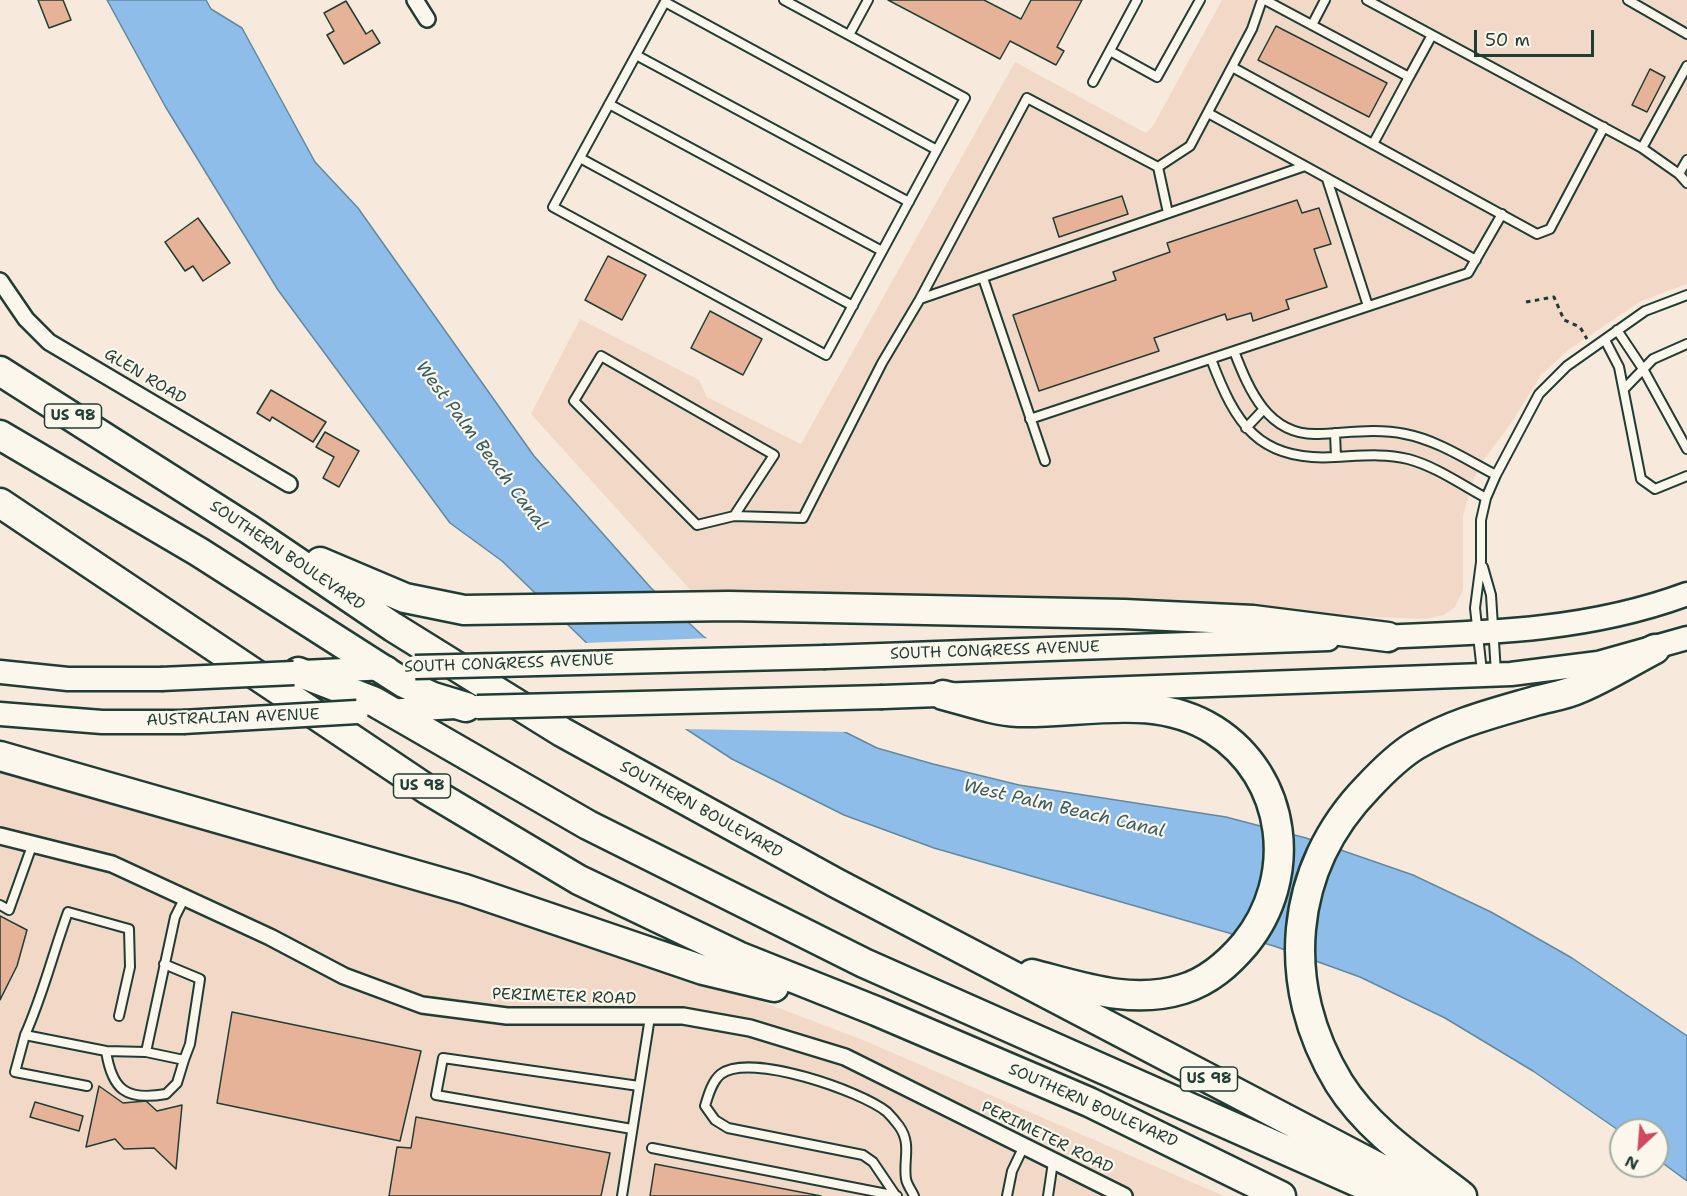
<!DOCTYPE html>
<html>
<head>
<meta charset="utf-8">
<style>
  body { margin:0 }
  #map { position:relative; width:1687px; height:1196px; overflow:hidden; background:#f7e9db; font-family:"Shantell Sans",sans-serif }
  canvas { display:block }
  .north { position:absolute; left:1609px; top:1118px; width:60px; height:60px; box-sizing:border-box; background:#fbf7ec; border:2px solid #a3ada2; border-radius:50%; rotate:206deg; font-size:16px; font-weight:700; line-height:24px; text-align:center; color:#1f3d34 }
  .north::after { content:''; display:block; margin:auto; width:21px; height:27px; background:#d1495b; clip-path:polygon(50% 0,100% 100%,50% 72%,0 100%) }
  .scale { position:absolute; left:1474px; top:30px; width:120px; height:27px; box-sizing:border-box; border:3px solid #1f3d34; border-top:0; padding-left:8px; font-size:18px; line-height:21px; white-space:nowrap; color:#1f3d34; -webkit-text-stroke:4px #fbf7ec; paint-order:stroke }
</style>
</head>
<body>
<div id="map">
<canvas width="1687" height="1196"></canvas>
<div class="north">N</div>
<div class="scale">50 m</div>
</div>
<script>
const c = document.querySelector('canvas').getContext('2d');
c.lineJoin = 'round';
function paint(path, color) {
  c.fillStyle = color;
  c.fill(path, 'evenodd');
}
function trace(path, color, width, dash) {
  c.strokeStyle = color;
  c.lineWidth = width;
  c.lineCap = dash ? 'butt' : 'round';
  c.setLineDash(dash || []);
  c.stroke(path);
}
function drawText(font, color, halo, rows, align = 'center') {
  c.font = font + ' "Shantell Sans",sans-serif';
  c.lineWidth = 4.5;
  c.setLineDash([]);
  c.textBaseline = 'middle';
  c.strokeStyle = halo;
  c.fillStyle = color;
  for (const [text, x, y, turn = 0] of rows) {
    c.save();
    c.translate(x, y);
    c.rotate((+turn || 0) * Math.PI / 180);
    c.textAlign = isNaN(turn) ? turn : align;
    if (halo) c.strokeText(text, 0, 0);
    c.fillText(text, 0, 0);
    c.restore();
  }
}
const built = new Path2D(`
  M1222 0H1687V284L1641 301 1568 350 1541 375 1511 423 1483 461 1472 483 1463 516V590L1455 607 1444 615 1425 619 928 599 885 593 694 594 531 414 580 319 699 380 707 397 801 444 1015 62 1146 133 1153 126Z
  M0 766 420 885 647 958 863 1040 1224 1196H0Z`);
const water = new Path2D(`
  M107 0H206L211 9 242 28 315 162 358 208 534 456 651 588 703 636 815 717 877 748 933 764 1019 785 1226 817 1306 838 1413 875 1491 912 1572 958 1687 1036V1181L1657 1159V1130H1621V1132L1533 1071 1445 1018 1360 977 1274 946 934 848 844 815 732 759 686 729 628 683 502 561 450 523 278 290 165 106Z`);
const pier = new Path2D(`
  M712 638 816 714 851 732 681 729 626 685 584 643Z`);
const building = new Path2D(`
  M38 0H63L71 20 49 28Z
  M888 0H984L1021 19 1031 0H1082L1057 47 1064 51 1056 65 1010 41 1000 59Z
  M346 1 366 34 372 30 380 43 344 64 327 35 334 31 324 13Z
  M1276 26 1387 83 1369 117 1258 60Z
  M1650 69 1665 77 1647 112 1632 105Z
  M1122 196 1128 214 1059 237 1053 218Z
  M1297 200 1302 213 1319 208 1331 244 1314 249 1327 287 1286 300 1289 309 1253 321 1251 313 1227 320 1225 314 1154 338 1159 351 1039 391 1013 315 1116 280 1113 272 1170 252 1167 243Z
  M198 218 230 263 203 281 193 266 185 271 165 242Z
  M608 256 646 275 622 320 585 300Z
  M710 311 762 339 743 375 691 348Z
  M271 390 326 422 313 442 272 417 270 421 257 413Z
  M325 432 359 451 339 487 323 478 334 457 316 447Z
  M0 916 27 930 17 966 0 1000Z
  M232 1012 421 1051 400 1141 217 1103Z
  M99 1086 123 1103 146 1101 157 1111 182 1105 176 1169 154 1148 124 1149 115 1139 86 1147Z
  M35 1102 83 1116 79 1131 30 1117Z
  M416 1117 610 1153 601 1196H389L397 1147 411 1148Z
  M655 1164 821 1196H650Z`);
const path = new Path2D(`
  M1526 302 1554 297 1564 320 1580 327 1587 339`);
const lane = new Path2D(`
  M666 0 553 207 826 355 965 98 784 0
  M1265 0 1409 77 1373 144
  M1367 0 1642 148 1679 174
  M1628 0 1687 34
  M665 2 937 150
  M1312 25 1325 0
  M849 35 868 0
  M1110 51 1157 77 1200 0
  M636 55 909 202
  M1232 67 1537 234 1550 229 1604 127
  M1409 77 1432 35
  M1093 82 1137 0
  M609 104 882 251
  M1208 113 1305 166
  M1642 148 1687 66
  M580 158 853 306
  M1687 160 1679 174 1687 183
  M1158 167 1190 146 1252 29 1262 0
  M1327 179 1368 306
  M983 278 1045 461
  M920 299 1027 98 1158 167 1168 213
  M1617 330 1643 369 1687 449
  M1605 340 1619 367 1641 479 1655 489 1687 476
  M1234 351C1249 390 1268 436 1318 434 1347 433 1376 428 1405 434 1437 440 1467 460 1496 475
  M1211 359C1235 423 1258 462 1335 457 1359 456 1384 453 1408 459 1435 466 1462 485 1486 498
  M1624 389 1653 359 1687 344
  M1030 419 1468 273 1502 214
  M1246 428 1263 410
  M1335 433 1336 457
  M734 516 774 455 601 356 574 401 697 525 734 516 803 518 882 363 920 299 1305 166 1476 260
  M1483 567 1491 595 1496 673
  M1482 672 1475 608 1481 562V520L1486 498 1496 475 1539 394 1567 366 1645 311 1687 295
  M0 905 9 910 33 843
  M25 1035C43 995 53 953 68 912L129 929 130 967 119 1016
  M106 1051C112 1090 126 1101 166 1094L177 1083 184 1060
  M146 1052 184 1060 190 1044 200 979 164 964
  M87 1086 15 1072 25 1035 106 1051 146 1052 175 917 185 897
  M632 1129 436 1095 443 1058 639 1086
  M652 1148 897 1196
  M622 1196 650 1017
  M896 1196 873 1162 863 1155 728 1128 715 1120 705 1106C708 1096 712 1081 721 1074 750 1052 861 1091 887 1112 891 1116 896 1122 899 1126 912 1144 903 1160 906 1179 907 1185 912 1191 914 1196
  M1007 1196 1012 1171 1023 1148
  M1048 1196 1053 1162`);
const street = new Path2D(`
  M415 0 427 19
  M0 281 26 319 49 342 289 484
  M0 836 112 864 270 937 344 976 422 1005 507 1016H683L750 1028 845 1057 1124 1196`);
const secondary = new Path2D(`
  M1373 637C1480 633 1585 632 1687 594
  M826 657 1328 639
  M0 672 68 679H161
  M303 672 387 668
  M883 697 1511 674 1598 663 1687 638
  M386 711 455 707
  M0 714 102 722H183`);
const highway = new Path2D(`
  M0 371 250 530 393 627 562 732 836 883 1433 1196
  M0 435 199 552 404 683 433 697 466 707
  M0 503 428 790 579 880 738 956 876 1011 1089 1102 1281 1196
  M320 562 405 598 464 610 729 606 1124 614 1253 620 1388 637
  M298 672 373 701 588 825 864 963 1389 1196
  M943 695C967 701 994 711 1018 712 1084 714 1154 692 1214 730 1288 777 1299 878 1245 944 1228 964 1209 981 1183 989 1132 1005 1082 987 1032 974
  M0 756 465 889 703 970 774 987
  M1462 1196C1418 1162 1369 1131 1339 1083 1279 985 1288 869 1368 787 1382 772 1398 756 1416 745 1453 723 1494 713 1535 701 1549 697 1565 695 1578 689 1605 678 1630 662 1655 649`);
const secondaryBridge = new Path2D(`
  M415 667 826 657
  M161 679 294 673
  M477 707 883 697
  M183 722 357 712`);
const shields = [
  [73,416,57],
  [422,786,57],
  [1209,1079,57]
];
const shieldNames = [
  ["US 98",73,416],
  ["US 98",422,786],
  ["US 98",1209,1079]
];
const streetNames = [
  ["GLEN ROAD",145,377,31],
  ["SOUTHERN BOULEVARD",287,556,34],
  ["SOUTH CONGRESS AVENUE",995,651,-2],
  ["SOUTH CONGRESS AVENUE",509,664,-2],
  ["AUSTRALIAN AVENUE",233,718,-2],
  ["SOUTHERN BOULEVARD",701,810,29],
  ["PERIMETER ROAD",564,997,2],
  ["SOUTHERN BOULEVARD",1093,1106,24],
  ["PERIMETER ROAD",1047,1138,26]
];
const waterNames = [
  ["West Palm Beach Canal",481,446,53],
  ["West Palm Beach Canal",1064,809,13]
];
paint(built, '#f2d9c7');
paint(water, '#8dbde8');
trace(water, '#618aa0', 1.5);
paint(pier, '#f7e9db');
paint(building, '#e6b399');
trace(building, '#1f3d34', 1.5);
trace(lane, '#1f3d34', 12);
trace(street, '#1f3d34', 20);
trace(secondary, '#1f3d34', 27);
trace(highway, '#1f3d34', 33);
trace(path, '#1f3d34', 3, [4.5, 4.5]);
trace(lane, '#fbf7ec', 8);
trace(street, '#fbf7ec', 15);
trace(secondary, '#fbf7ec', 22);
trace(highway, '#fbf7ec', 28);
trace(secondaryBridge, '#1f3d34', 27, []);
trace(secondaryBridge, '#fbf7ec', 22);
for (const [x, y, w] of shields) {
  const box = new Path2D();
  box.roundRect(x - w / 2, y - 12, w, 24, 4.5);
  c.fillStyle = '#fbf7ec';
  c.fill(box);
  trace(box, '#1f3d34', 1.5);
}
drawText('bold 15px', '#1f3d34', null, shieldNames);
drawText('16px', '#1f3d34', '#fbf7ec', streetNames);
drawText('italic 18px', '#3a5d61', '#fbf7ec', waterNames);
</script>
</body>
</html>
